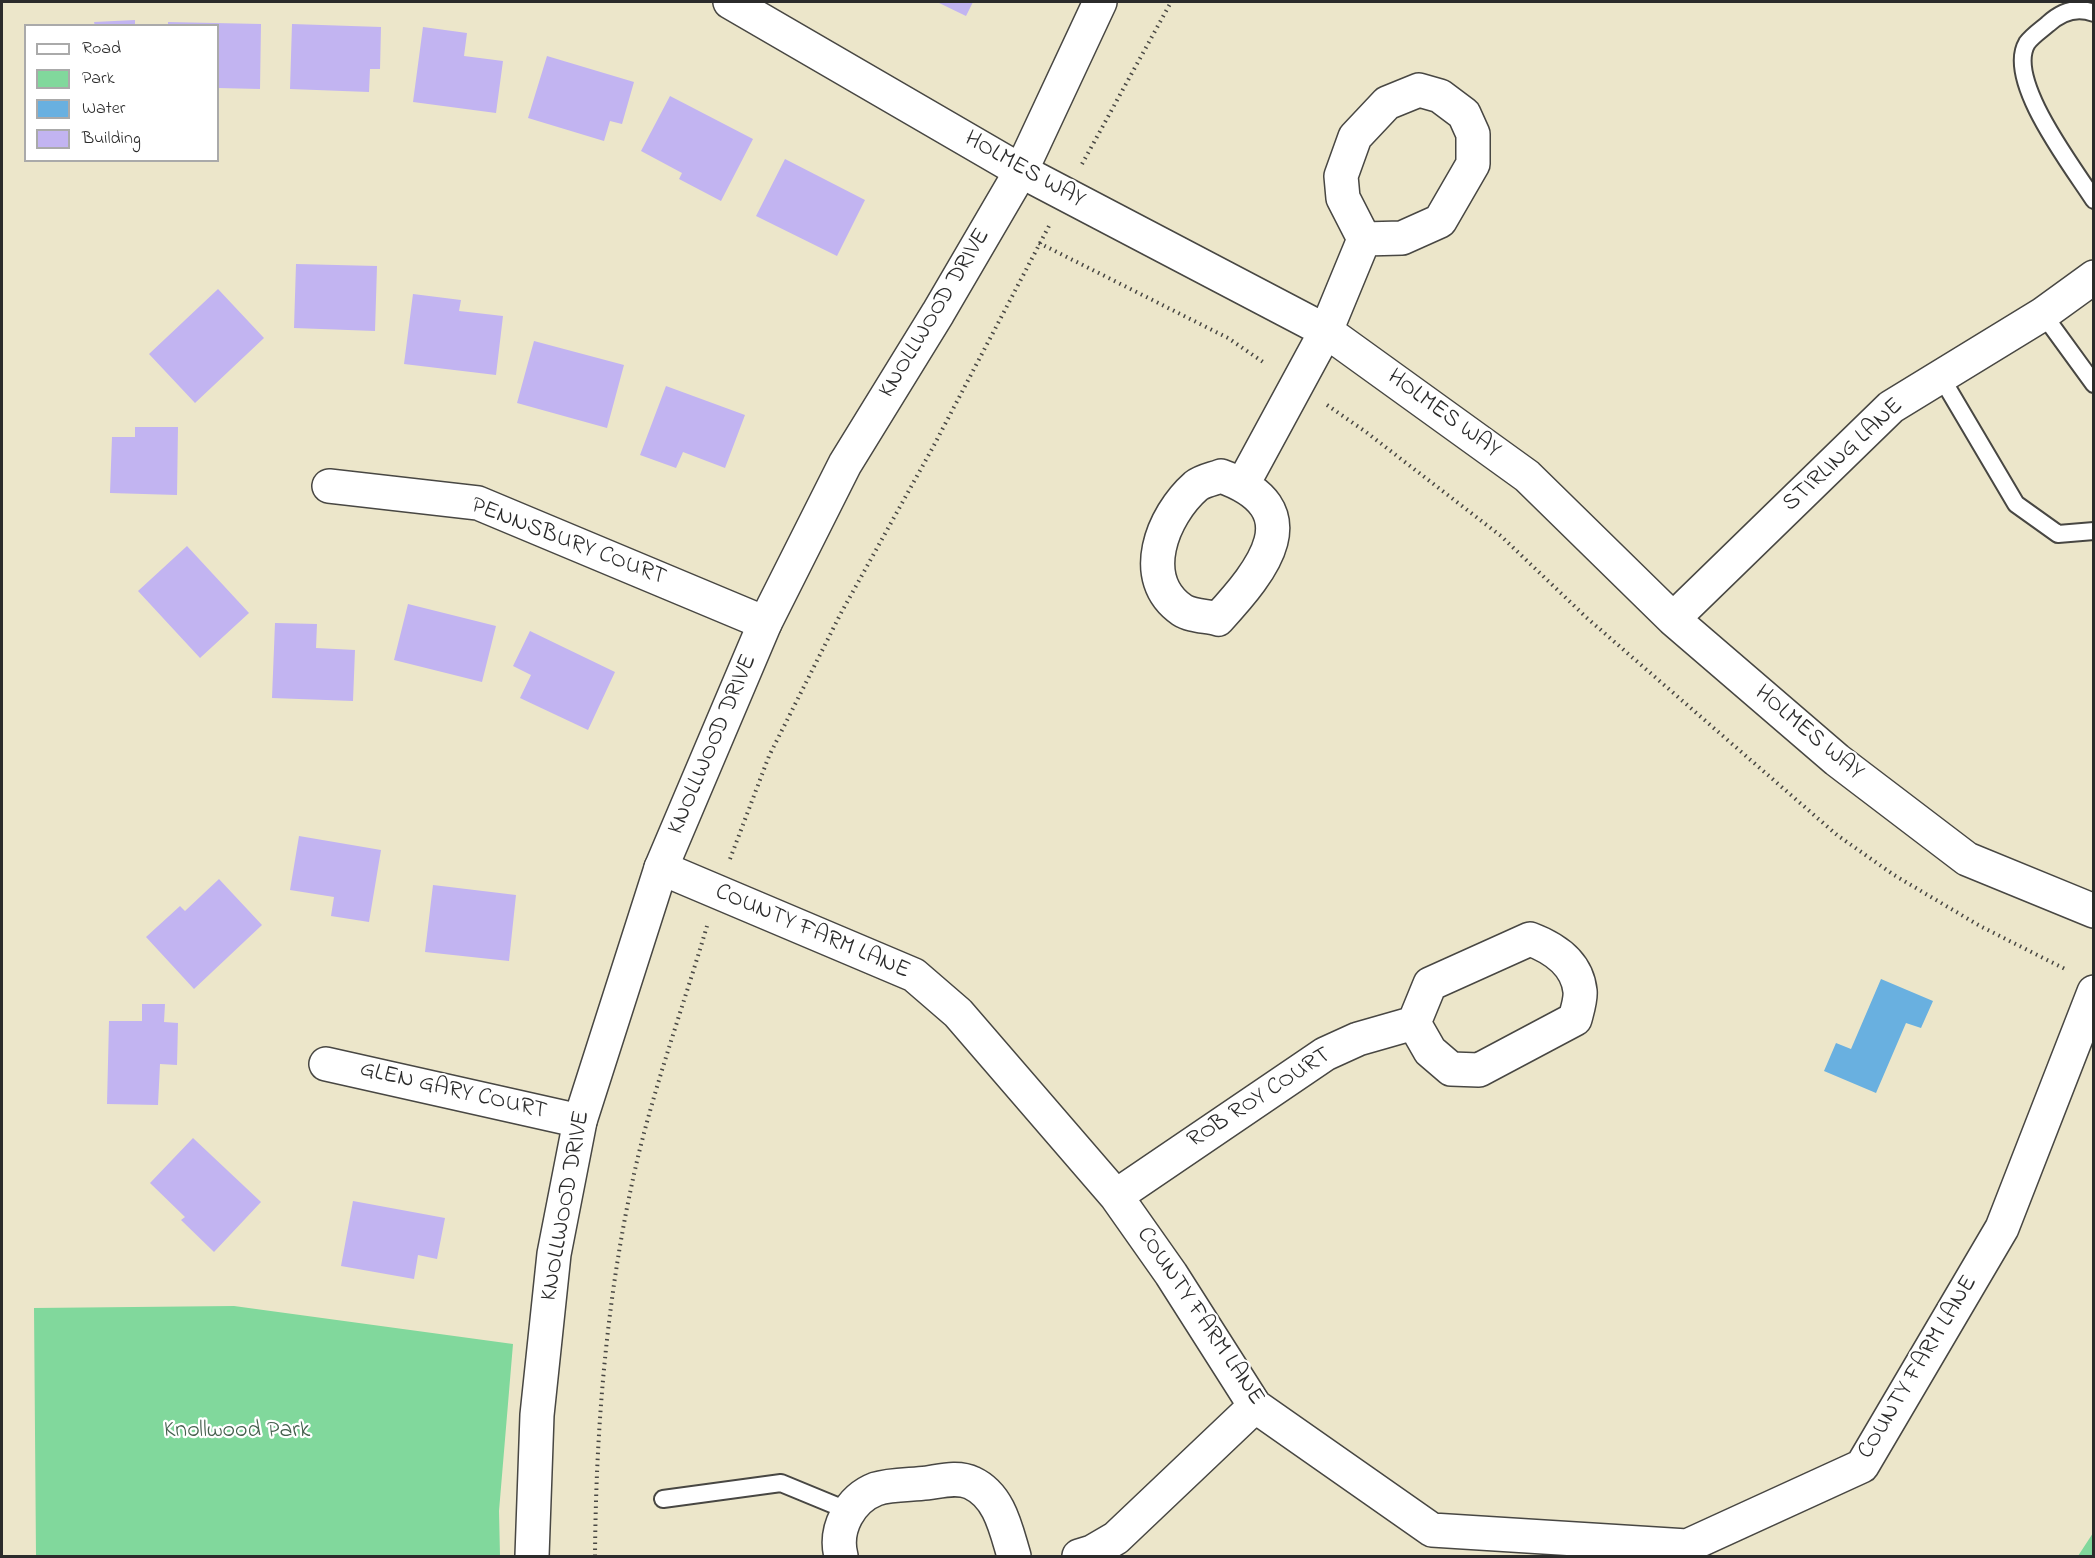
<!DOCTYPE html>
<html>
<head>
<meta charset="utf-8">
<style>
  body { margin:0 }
  #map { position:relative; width:2095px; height:1558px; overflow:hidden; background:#ece6ca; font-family:"Indie Flower",sans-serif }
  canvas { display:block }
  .frame { position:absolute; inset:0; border:3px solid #2b2b2b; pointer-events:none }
  .legend { position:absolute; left:24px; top:24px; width:195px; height:138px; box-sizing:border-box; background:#fff; border:2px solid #aaa; margin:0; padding:8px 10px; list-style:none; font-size:18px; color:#2b2b2b }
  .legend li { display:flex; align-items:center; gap:12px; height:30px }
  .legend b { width:30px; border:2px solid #aaa }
</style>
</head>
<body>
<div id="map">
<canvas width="2095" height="1558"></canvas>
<div class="frame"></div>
<ul class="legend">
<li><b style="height:8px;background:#fff"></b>Road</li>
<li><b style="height:16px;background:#81d89c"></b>Park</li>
<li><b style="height:16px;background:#69b0e0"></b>Water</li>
<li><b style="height:16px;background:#c2b4f1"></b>Building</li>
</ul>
</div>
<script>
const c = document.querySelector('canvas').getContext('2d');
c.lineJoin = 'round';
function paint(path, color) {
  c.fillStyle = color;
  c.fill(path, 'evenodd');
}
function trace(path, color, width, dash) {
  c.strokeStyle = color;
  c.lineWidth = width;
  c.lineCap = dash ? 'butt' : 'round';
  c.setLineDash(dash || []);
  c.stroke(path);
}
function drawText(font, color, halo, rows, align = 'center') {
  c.font = font + ' "Indie Flower",sans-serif';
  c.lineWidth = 4.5;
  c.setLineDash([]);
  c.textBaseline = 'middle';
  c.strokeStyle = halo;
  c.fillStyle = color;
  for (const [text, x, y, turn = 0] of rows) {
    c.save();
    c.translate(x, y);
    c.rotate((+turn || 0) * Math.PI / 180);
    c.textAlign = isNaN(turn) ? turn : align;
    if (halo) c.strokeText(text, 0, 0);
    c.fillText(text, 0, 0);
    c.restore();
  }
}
const green = new Path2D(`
  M234 1306 513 1344 499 1511 500 1556H36L34 1308Z
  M2093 1533V1556H2078Z`);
const water = new Path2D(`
  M1881 979 1933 1001 1921 1028 1906 1023 1876 1093 1824 1071 1836 1043 1851 1049Z`);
const building = new Path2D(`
  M937 2H973L966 16Z
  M135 20V26H95L94 22Z
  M168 22 261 24 260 89 218 88V26H168Z
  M292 24 381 27 380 69H370L369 92 290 89Z
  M423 27 467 33 464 56 503 61 496 113 413 102Z
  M547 56 634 82 622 124 610 121 604 141 528 118Z
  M670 96 753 139 721 201 679 179 682 173 641 151Z
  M785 159 865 200 837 256 756 216Z
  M296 264 377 266 375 331 294 328Z
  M218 289 264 338 195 403 149 354Z
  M413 294 461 300 459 311 503 316 496 375 404 364Z
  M534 341 624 365 607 428 517 403Z
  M666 386 745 415 725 468 683 452 676 468 640 455Z
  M135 427H178L177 495 110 493 112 437H135Z
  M187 546 249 613 200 658 138 591Z
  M408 604 496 626 482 682 394 660Z
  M275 623 317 624 316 648 355 650 353 701 272 698Z
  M530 631 615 672 588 730 520 698 531 675 513 666Z
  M299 836 381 850 369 922 331 916 334 897 290 890Z
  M219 879 262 925 194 989 146 937 180 906 185 911Z
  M433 885 516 895 509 961 425 952Z
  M142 1004H165L164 1022 178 1023 177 1065 160 1064 158 1105 107 1104 109 1021H142Z
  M193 1138 261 1202 214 1252 181 1220 185 1217 150 1183Z
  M353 1201 445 1218 437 1259 418 1255 414 1279 341 1266Z`);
const path = new Path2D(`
  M1082 164 1171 2
  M1039 243 1228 338 1266 364
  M1327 405 1366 432 1501 536 1587 618 1837 835 1894 875 1980 926 2067 970
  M730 859 769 756 841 613 932 449 1049 226
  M595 1556C596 1424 607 1290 637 1161 656 1081 684 1004 707 926`);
const lane = new Path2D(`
  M2094 13C2076 6 2061 12 2048 24 2041 30 2032 36 2027 43 2005 80 2073 167 2094 200
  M2043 314 2094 384
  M1941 377 2016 504 2058 534 2094 531
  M663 1499 781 1483 849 1511`);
const street = new Path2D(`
  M730 2 1021 171 1326 331 1527 476 1673 619 1837 760 1967 859 2094 911
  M1221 476C1313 509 1263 570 1218 619 1208 616 1191 616 1182 610 1137 579 1162 516 1196 486 1202 481 1213 479 1221 476Z
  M1243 484 1326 331 1364 239 1343 198 1341 176 1355 137 1387 103 1419 90 1440 96 1464 114 1473 134V164L1440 221 1402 238 1364 239
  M329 486 478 503 765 623
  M1673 619 1891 407 2043 314 2094 277
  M661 868 914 975 958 1013 1116 1196 1171 1274 1255 1406 1432 1530 1687 1546 1862 1466 2002 1228 2094 992
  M1530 939C1554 948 1577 963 1580 991 1581 999 1577 1011 1575 1019L1479 1070 1451 1069 1430 1051 1414 1023 1430 984Z
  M326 1064 580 1121
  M1116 1196 1325 1054 1358 1039 1414 1023
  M841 1556C834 1529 850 1499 876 1489 891 1484 911 1485 927 1483 941 1481 958 1476 972 1483 1000 1496 1006 1530 1014 1556
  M1079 1556 1092 1552 1116 1538 1255 1406`);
const secondary = new Path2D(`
  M532 1556 537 1415 554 1254 580 1121 661 868 765 623 845 464 938 313 1021 171 1100 2`);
const streetNames = [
  ["HOLMES WAY",1024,171,29],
  ["KNOLLWOOD DRIVE",936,314,-59],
  ["HOLMES WAY",1443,415,36],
  ["STIRLING LANE",1844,456,-43],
  ["PENNSBURY COURT",568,543,21],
  ["HOLMES WAY",1808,734,40],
  ["KNOLLWOOD DRIVE",714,745,-67],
  ["COUNTY FARM LANE",812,933,23],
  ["GLEN GARY COURT",453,1092,13],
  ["ROB ROY COURT",1260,1099,-33],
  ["KNOLLWOOD DRIVE",567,1206,-80],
  ["COUNTY FARM LANE",1199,1317,56],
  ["COUNTY FARM LANE",1919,1368,-59]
];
const parkNames = [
  ["Knollwood Park",237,1432]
];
paint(green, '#81d89c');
paint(water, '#69b0e0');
paint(building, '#c2b4f1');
trace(lane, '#484743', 20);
trace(street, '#484743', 36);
trace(secondary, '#484743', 36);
trace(path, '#484743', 4, [1.5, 4.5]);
trace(lane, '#fff', 16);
trace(street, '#fff', 33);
trace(secondary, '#fff', 33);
drawText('24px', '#2b2b2b', '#fff', streetNames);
drawText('24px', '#455f4d', '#fff', parkNames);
</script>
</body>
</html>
